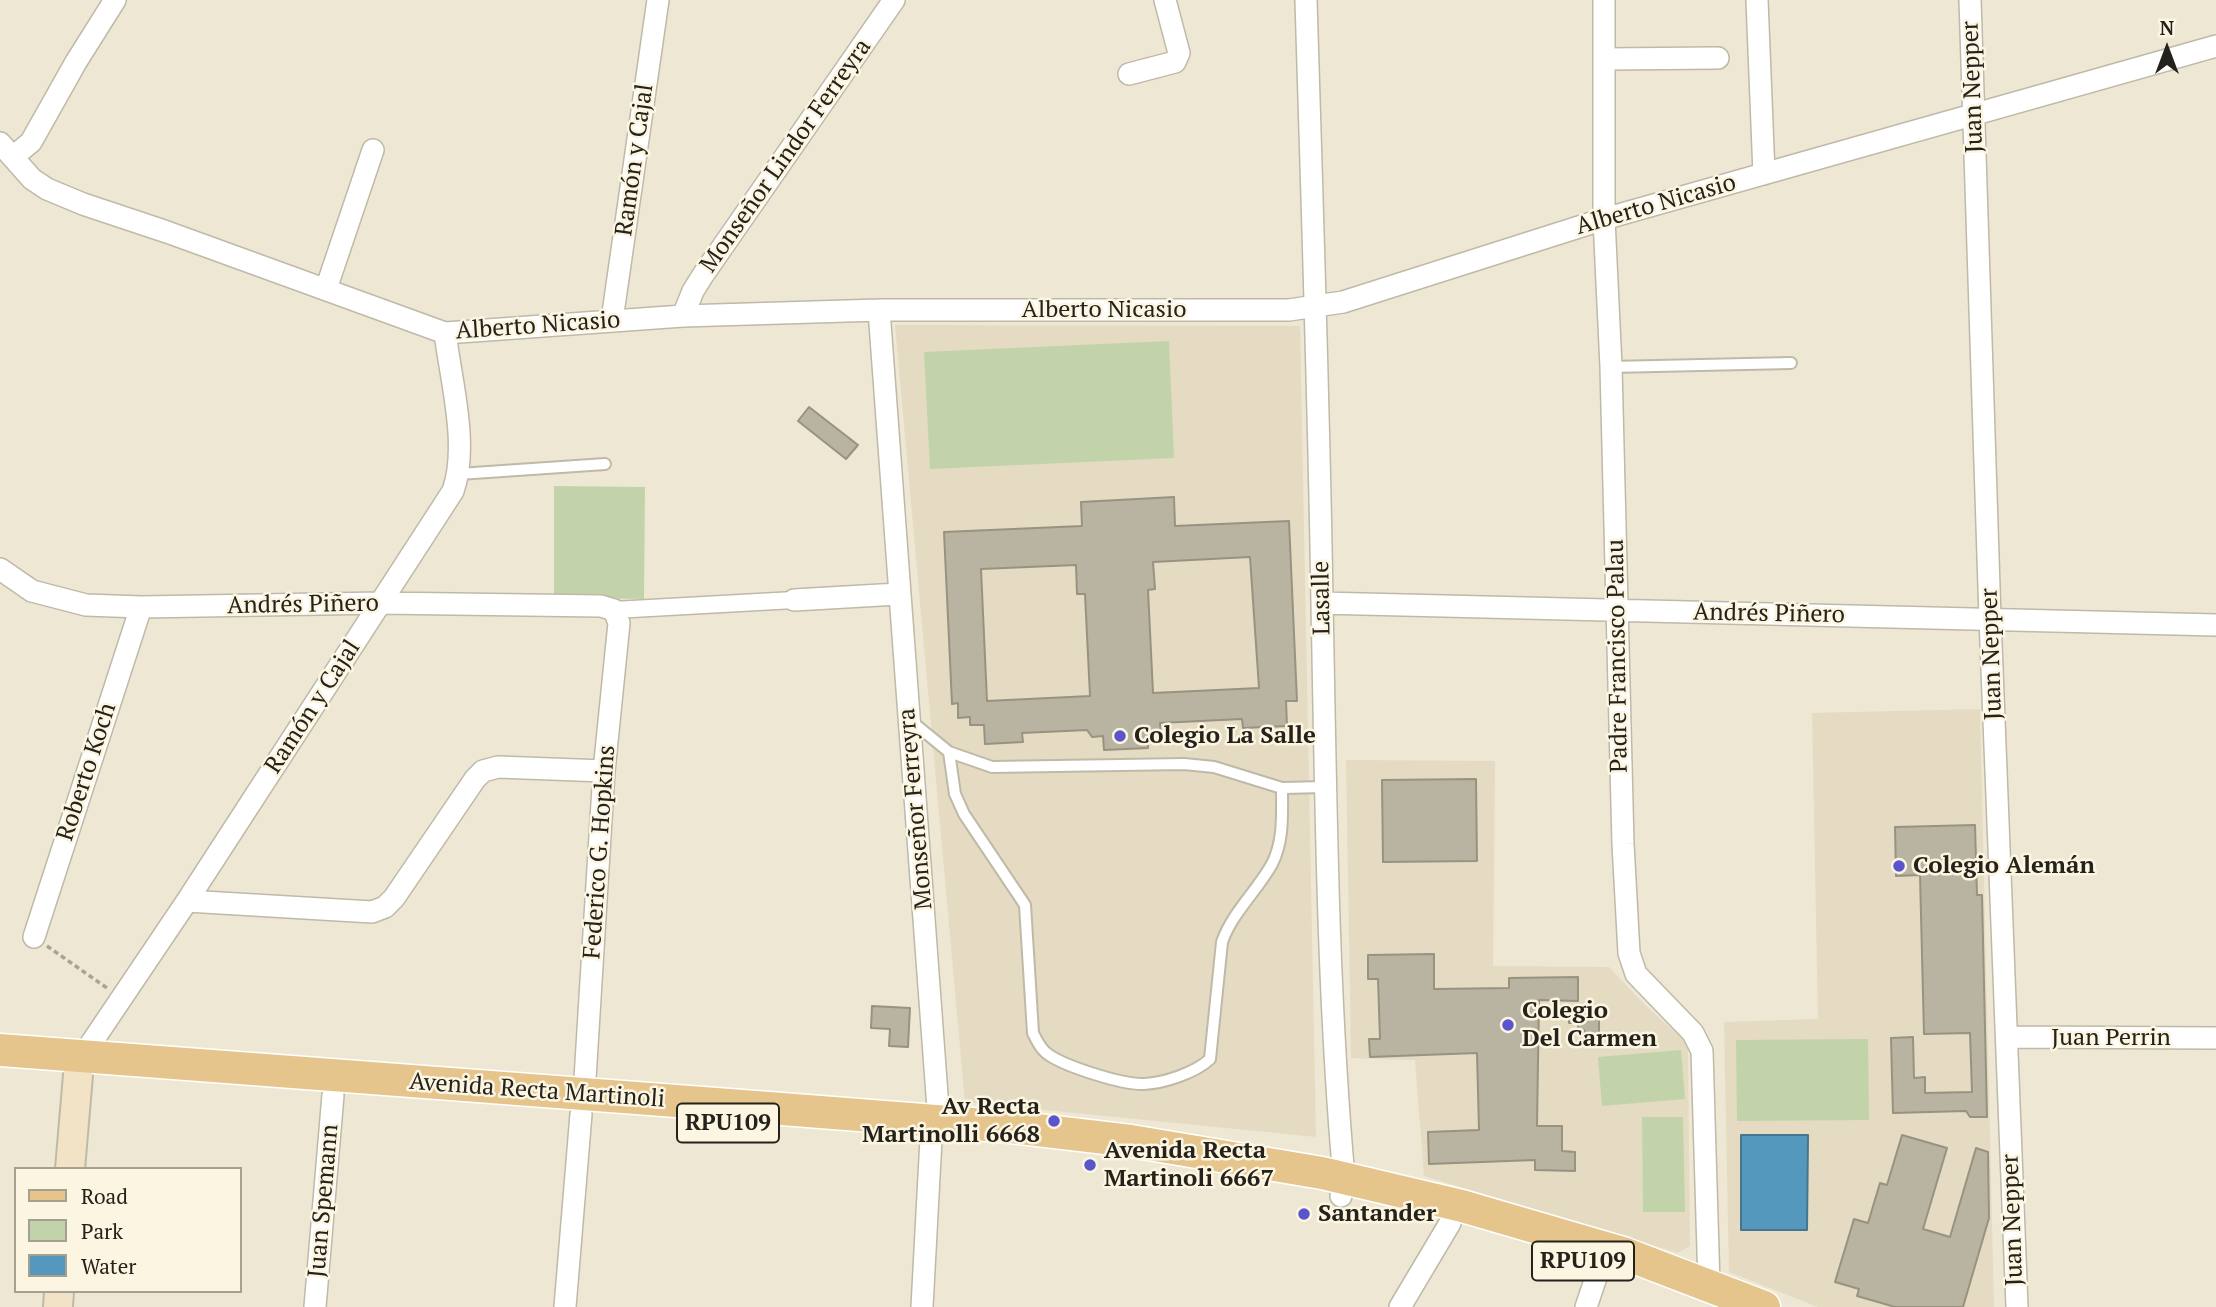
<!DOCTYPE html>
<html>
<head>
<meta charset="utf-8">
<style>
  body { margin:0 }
  #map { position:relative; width:2216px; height:1307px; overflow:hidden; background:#eee7d4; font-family:"PT Serif",serif }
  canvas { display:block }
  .legend { position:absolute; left:14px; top:1167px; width:228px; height:126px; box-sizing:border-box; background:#fbf5e1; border:2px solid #a5a192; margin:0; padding:9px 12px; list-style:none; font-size:21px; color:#25221b }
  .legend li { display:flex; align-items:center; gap:14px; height:35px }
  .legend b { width:35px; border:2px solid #a5a192 }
  .north { position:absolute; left:2132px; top:14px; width:70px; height:70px; -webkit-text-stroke:5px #fbf5e1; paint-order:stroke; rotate:0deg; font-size:19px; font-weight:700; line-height:28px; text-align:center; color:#25221b }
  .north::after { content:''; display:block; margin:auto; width:24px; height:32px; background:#25221b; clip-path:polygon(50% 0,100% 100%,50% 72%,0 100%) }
</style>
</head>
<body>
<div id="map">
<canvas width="2216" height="1307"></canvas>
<ul class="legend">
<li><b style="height:9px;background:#e5c58c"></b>Road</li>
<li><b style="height:19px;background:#c2d3aa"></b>Park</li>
<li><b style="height:19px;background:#5598bd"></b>Water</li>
</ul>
<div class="north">N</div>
</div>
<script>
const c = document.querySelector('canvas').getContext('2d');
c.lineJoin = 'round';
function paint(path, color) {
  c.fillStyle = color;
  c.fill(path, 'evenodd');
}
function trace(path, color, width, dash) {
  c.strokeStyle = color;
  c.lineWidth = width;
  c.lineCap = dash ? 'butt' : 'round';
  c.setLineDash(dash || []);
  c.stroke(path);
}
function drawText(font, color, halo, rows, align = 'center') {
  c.font = font + ' "PT Serif",serif';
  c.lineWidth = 5;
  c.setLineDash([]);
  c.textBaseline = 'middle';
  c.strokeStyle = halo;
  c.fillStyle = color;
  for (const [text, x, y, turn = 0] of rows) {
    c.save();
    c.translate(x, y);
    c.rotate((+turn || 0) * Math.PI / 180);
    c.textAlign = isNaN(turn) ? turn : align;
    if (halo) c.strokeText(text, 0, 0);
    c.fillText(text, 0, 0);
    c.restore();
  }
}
const built = new Path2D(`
  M895 325 1300 326 1316 1137 965 1102Z
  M1980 709 1994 1307H1818L1729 1272 1724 1022 1818 1019 1812 713Z
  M1346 760 1495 761 1493 966 1609 967 1645 1005 1688 1044 1690 1246 1678 1253 1424 1176 1415 1060 1351 1058Z`);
const green = new Path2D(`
  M1169 341 1174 458 930 469 924 352Z
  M554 486 645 487 644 599 554 598Z
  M1868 1039 1869 1120 1737 1121 1736 1040Z
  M1681 1050 1685 1099 1602 1106 1598 1057Z
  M1642 1117H1683L1685 1212H1643Z`);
const water = new Path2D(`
  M1741 1135H1808L1807 1230H1741Z`);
const building = new Path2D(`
  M809 407 858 445 846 459 798 421Z
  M1174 497 1175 526 1289 521 1297 701H1286L1287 726 1243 728 1242 719 1160 723 1161 734 1148 735V748L1104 750 1103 736 1092 737 1087 730 1022 733 1023 742 985 744 984 725H970V717L958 718V703L952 704 944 532 1082 526 1081 502ZM1250 557 1259 688 1153 693 1148 590 1155 589 1153 562ZM1076 565 1077 594H1085L1090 696 987 701 981 569Z
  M1476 779 1477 861 1383 862 1382 780Z
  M1975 825 1977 895H1982L1987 1117H1970L1966 1111 1893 1113 1891 1038 1913 1037 1914 1078 1925 1077V1093L1972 1092 1970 1033 1924 1034 1920 875 1896 876 1895 827Z
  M1434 954V989L1509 988V978L1578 977V1001L1539 1000 1537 1126H1562V1151L1575 1152V1171L1535 1170V1160L1429 1164 1428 1132 1479 1130 1477 1053 1370 1057 1369 1039H1380L1378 979H1368V955Z
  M872 1006 910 1008 908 1047 889 1046 890 1029 871 1028Z
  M1569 1009H1599V1042H1584V1030H1578V1023H1569Z
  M1902 1135 1947 1148 1923 1229 1950 1237 1976 1148 1988 1152 1989 1218 1963 1307H1895L1857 1296 1859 1289 1835 1282 1854 1219 1868 1223 1880 1183 1887 1185Z`);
const path = new Path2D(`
  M47 946 107 988`);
const service = new Path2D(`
  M1611 367 1791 363
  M459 474 605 464
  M911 721 949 752 992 767 1184 764 1214 767 1282 788 1325 787
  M949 752 955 794 964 814 1025 905 1033 1033C1037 1041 1041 1050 1049 1055 1067 1067 1123 1085 1144 1084 1164 1083 1195 1073 1210 1059L1222 942C1232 913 1257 891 1272 864 1284 841 1282 813 1282 788`);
const pedestrian = new Path2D(`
  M614 610 794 600`);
const minor = new Path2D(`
  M1306 0C1312 201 1319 403 1322 604 1326 795 1327 987 1344 1178L1341 1196
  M1604 0V219L1611 367 1623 844 1629 953 1636 974 1693 1033 1702 1051 1709 1285
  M1757 0 1764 174
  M1970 0 1990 618 2017 1307
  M1605 59 1718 58
  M1129 74 1175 62 1179 53 1165 0
  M0 143 32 179 47 189 83 204 167 232 445 333 683 316 879 310H1289L1343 302 1604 219 2216 46
  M13 157 31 142 76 62 115 0
  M326 289 373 150
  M879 310C897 581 921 851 939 1122L931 1139 922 1307
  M683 316 693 291 703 275 894 0
  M612 320 658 0
  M0 569 32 591 86 605 141 607 381 603 601 606 614 610 619 623 604 771 584 1095
  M794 600 898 594
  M1322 603 2216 625
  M187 901 372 912 385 907 394 898 475 779 483 771 498 767 604 771
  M34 937 141 607
  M2007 1037 2216 1038
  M81 1065 83 1057 92 1042 187 901 453 491C469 446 451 381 445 333
  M315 1307 333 1095
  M565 1307 581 1114
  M1400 1307 1450 1223
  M1586 1307 1606 1248`);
const secondary = new Path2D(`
  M70 1169 78 1075
  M58 1307 59 1291`);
const primary = new Path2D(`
  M0 1050 782 1109 1012 1127 1131 1141 1322 1173 1462 1206 1623 1253 1764 1307`);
const markers = [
  [1120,736,7,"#5b55cd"],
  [1899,866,7,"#5b55cd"],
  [1508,1025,7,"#5b55cd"],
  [1054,1121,7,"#5b55cd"],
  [1090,1165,7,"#5b55cd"],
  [1304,1214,7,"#5b55cd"]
];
const shields = [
  [728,1123,102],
  [1583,1261,102]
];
const shieldNames = [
  ["RPU109",728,1123],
  ["RPU109",1583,1261]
];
const streetNames = [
  ["Juan Nepper",1973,87,-92],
  ["Monseñor Lindor Ferreyra",786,156,-55],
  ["Ramón y Cajal",635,160,-82],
  ["Alberto Nicasio",1656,205,-16],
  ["Alberto Nicasio",1104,310],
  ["Alberto Nicasio",538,326,-4],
  ["Lasalle",1322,598,-91],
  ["Andrés Piñero",303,605,-1],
  ["Andrés Piñero",1769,614,1],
  ["Juan Nepper",1992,654,-92],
  ["Padre Francisco Palau",1618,656,-91],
  ["Ramón y Cajal",313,707,-57],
  ["Roberto Koch",87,772,-72],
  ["Monseñor Ferreyra",916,809,-95],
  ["Federico G. Hopkins",600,852,-86],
  ["Juan Perrin",2111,1038],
  ["Avenida Recta Martinoli",537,1091,4],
  ["Juan Spemann",324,1201,-85],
  ["Juan Nepper",2013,1220,-92]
];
const poiNames = [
  ["Colegio La Salle",1134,736],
  ["Colegio Alemán",1913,866],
  ["Colegio",1522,1011],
  ["Del Carmen",1522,1039],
  ["Av Recta",1040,1107,"right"],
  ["Martinolli 6668",1040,1135,"right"],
  ["Avenida Recta",1104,1151],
  ["Martinoli 6667",1104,1179],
  ["Santander",1318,1214]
];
paint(built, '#e4dbc2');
paint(green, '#c2d3aa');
paint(water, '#5598bd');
trace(water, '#47758c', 2);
paint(building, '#b9b3a1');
trace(building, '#989281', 2);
trace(service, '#bfb9a7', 14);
trace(pedestrian, '#bfb9a7', 19);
trace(minor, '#bfb9a7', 24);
trace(secondary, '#bfb9a7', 32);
trace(primary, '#fff', 35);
trace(path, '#a9a395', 3.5, [5, 3.5]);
trace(service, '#fff', 10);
trace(pedestrian, '#fff', 16);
trace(minor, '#fff', 21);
trace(secondary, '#f2e2c6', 28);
trace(primary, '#e5c58c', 32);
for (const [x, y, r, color] of markers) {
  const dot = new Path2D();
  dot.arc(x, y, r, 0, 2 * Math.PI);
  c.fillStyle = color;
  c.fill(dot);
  trace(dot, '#fbf5e1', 2.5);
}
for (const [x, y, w] of shields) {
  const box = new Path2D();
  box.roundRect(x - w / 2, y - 19.5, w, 39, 5);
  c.fillStyle = '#fbf5e1';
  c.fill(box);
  trace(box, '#25221b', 2);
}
drawText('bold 23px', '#25221b', null, shieldNames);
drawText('24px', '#25221b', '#fbf5e1', streetNames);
drawText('bold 24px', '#25221b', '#fbf5e1', poiNames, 'left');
</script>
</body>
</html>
